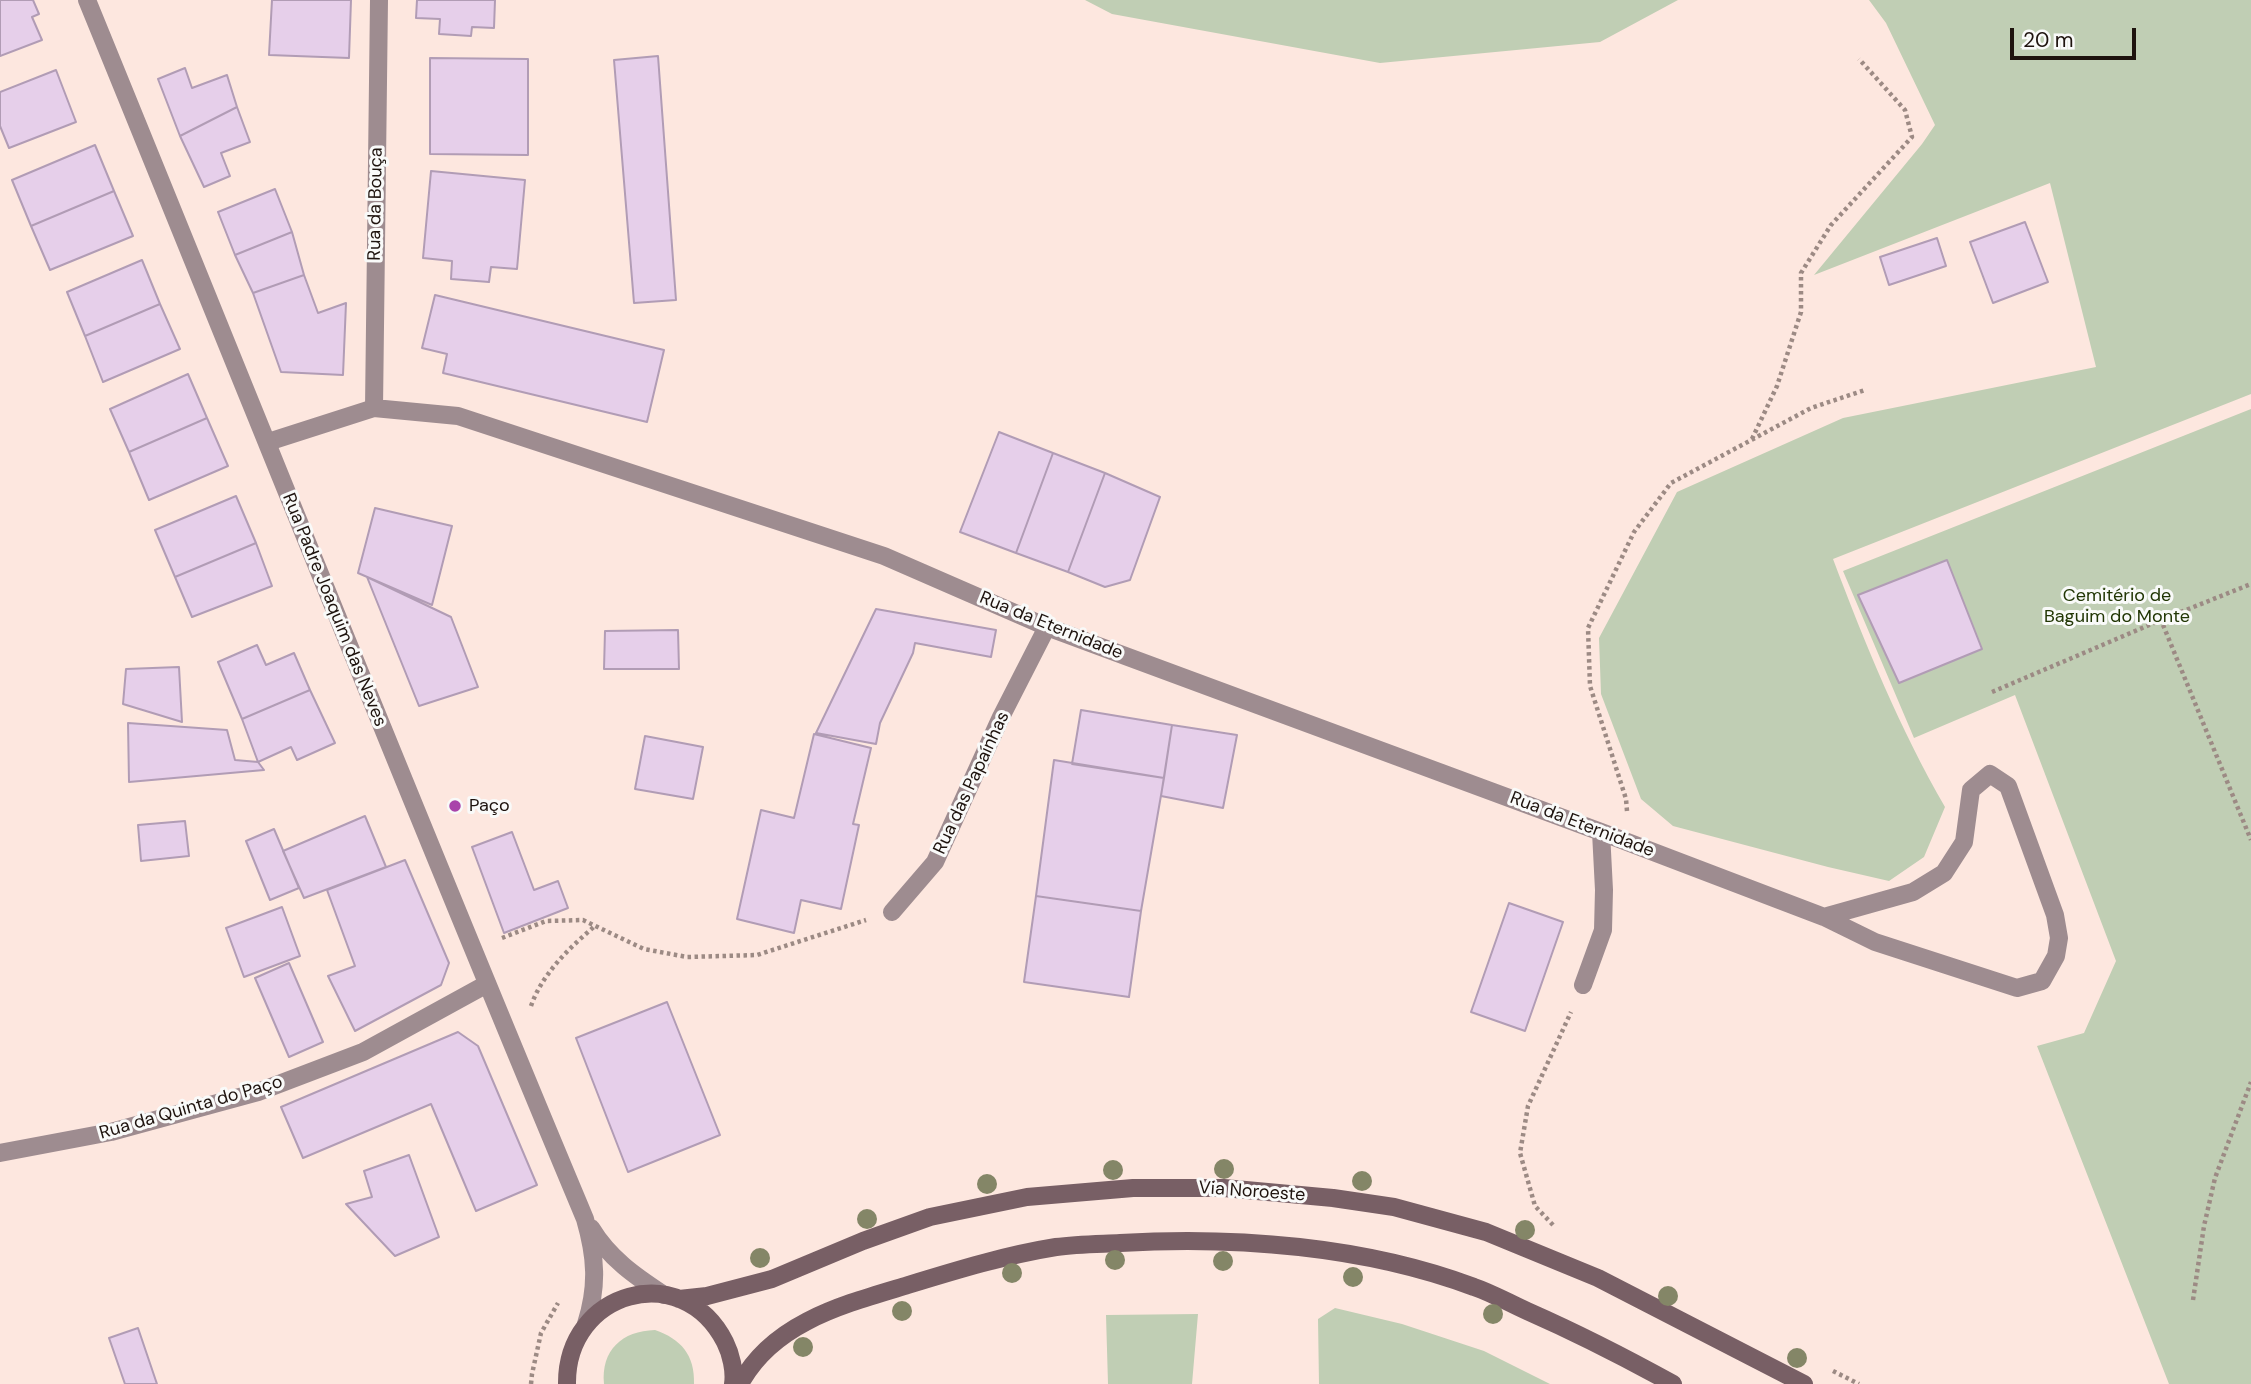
<!DOCTYPE html>
<html>
<head>
<meta charset="utf-8">
<style>
  body { margin:0 }
  #map { position:relative; width:2251px; height:1384px; overflow:hidden; background:#fde7df; font-family:"DM Sans",sans-serif }
  canvas { display:block }
  .scale { position:absolute; left:2010px; top:28px; width:126px; height:32px; box-sizing:border-box; border:4px solid #1e130e; border-top:0; padding-left:9px; font-size:21px; line-height:24px; white-space:nowrap; color:#1e130e; -webkit-text-stroke:5px #f9faf9; paint-order:stroke }
</style>
</head>
<body>
<div id="map">
<canvas width="2251" height="1384"></canvas>
<div class="scale">20 m</div>
</div>
<script>
const c = document.querySelector('canvas').getContext('2d');
c.lineJoin = 'round';
function paint(path, color) {
  c.fillStyle = color;
  c.fill(path, 'evenodd');
}
function trace(path, color, width, dash) {
  c.strokeStyle = color;
  c.lineWidth = width;
  c.lineCap = dash ? 'butt' : 'round';
  c.setLineDash(dash || []);
  c.stroke(path);
}
function drawText(font, color, halo, rows, align = 'center') {
  c.font = font + ' "DM Sans",sans-serif';
  c.lineWidth = 6;
  c.setLineDash([]);
  c.textBaseline = 'middle';
  c.strokeStyle = halo;
  c.fillStyle = color;
  for (const [text, x, y, turn = 0] of rows) {
    c.save();
    c.translate(x, y);
    c.rotate((+turn || 0) * Math.PI / 180);
    c.textAlign = isNaN(turn) ? turn : align;
    if (halo) c.strokeText(text, 0, 0);
    c.fillText(text, 0, 0);
    c.restore();
  }
}
const green = new Path2D(`
  M1085 0H1678L1600 42 1380 63 1112 14Z
  M1869 0H2251V394L1833 559C1865 644 1900 729 1945 807L1924 857 1889 881 1828 867 1673 826 1641 799 1601 694 1599 638 1677 492 1843 418 2096 367 2050 183 1814 275 1922 144 1935 125 1886 23Z
  M2251 409V1384H2169L2037 1046 2084 1033 2116 961 2015 695 1914 738 1843 571Z
  M1335 1308 1402 1324 1484 1351 1550 1384H1319L1318 1319Z
  M1198 1314 1192 1384H1108L1106 1315Z
  M655 1330C681 1339 695 1355 694 1384H604C601 1350 622 1331 655 1330Z`);
const building = new Path2D(`
  M0 0H33L39 14 32 17 42 40 0 56Z
  M272 0H351L349 58 269 55Z
  M417 0H495L494 28 472 27 471 36 439 34 440 19 416 18Z
  M658 56 676 300 634 303 614 60Z
  M430 58 528 59V155L430 154Z
  M185 68 192 88 227 75 237 107 180 136 158 79Z
  M56 70 76 122 9 148 0 126V92Z
  M237 107 250 142 221 153 230 176 204 187 180 136Z
  M95 145 114 191 31 226 12 180Z
  M431 171 525 180 517 269 491 267 489 282 451 279 452 261 423 258Z
  M275 189 292 232 235 255 218 212Z
  M114 191 133 236 50 270 31 226Z
  M2025 222 2048 282 1993 303 1970 242Z
  M292 232 304 275 253 293 235 255Z
  M1937 238 1946 266 1889 285 1880 257Z
  M142 260 160 304 85 336 67 292Z
  M304 275 318 313 346 303 343 375 281 372 253 293Z
  M435 295 664 350 647 422 443 373 447 354 422 348Z
  M160 304 180 349 103 382 85 336Z
  M188 374 207 418 129 452 110 409Z
  M207 418 228 466 149 500 129 452Z
  M999 432 1053 453 1016 553 960 532Z
  M1053 453 1105 473 1068 572 1016 553Z
  M1105 473 1160 497 1130 580 1105 587 1068 572Z
  M236 496 256 543 175 577 155 530Z
  M375 508 452 526 432 605 358 573Z
  M256 543 272 586 192 617 175 577Z
  M1947 560 1982 649 1899 683 1858 595Z
  M367 577 451 617 478 687 419 706Z
  M876 609 996 630 991 657 915 643 913 653 880 723 876 744 816 733Z
  M678 630 679 669H604L605 631Z
  M257 645 266 665 294 653 310 690 242 719 218 662Z
  M179 667 182 722 123 704 126 669Z
  M310 690 335 743 297 760 291 747 258 762 242 719Z
  M1081 710 1172 725 1164 778 1072 764Z
  M128 723 227 730 235 760 258 762 264 770 129 782Z
  M1172 725 1237 735 1223 808 1161 796Z
  M814 734 871 748 853 824 859 825 841 909 801 900 794 933 737 919 761 810 794 818Z
  M645 736 703 747 693 799 635 789Z
  M1054 760 1164 778 1141 911 1036 896Z
  M365 816 386 867 304 898 283 851Z
  M185 821 189 856 141 861 138 825Z
  M274 829 299 888 270 900 246 841Z
  M512 832 534 890 558 881 568 908 504 933 472 847Z
  M405 860 449 963 441 985 355 1031 328 976 355 966 327 890Z
  M1036 896 1141 911 1129 997 1024 982Z
  M1509 903 1563 922 1525 1031 1471 1012Z
  M282 907 300 956 244 977 226 928Z
  M289 963 323 1042 289 1057 255 978Z
  M667 1002 720 1135 628 1172 576 1038Z
  M458 1032 478 1046 537 1185 476 1211 431 1104 303 1158 281 1107Z
  M409 1155 439 1237 395 1256 346 1204 372 1197 364 1171Z
  M138 1328 157 1384H125L109 1338Z`);
const path = new Path2D(`
  M1752 439 1777 386 1801 312V273L1831 225 1912 137 1905 110 1859 59
  M2161 620 2251 584
  M1992 692 2161 620 2251 840
  M1627 811 1626 799 1590 686 1588 628 1634 532 1671 483 1811 408 1865 390
  M502 938 546 921 583 920 644 949 687 957 757 955 866 920
  M531 1006C542 974 569 948 595 926
  M1553 1225 1535 1206 1520 1153 1528 1106 1571 1012
  M2193 1300 2204 1226 2215 1178 2251 1082
  M1833 1371 1859 1384
  M531 1384 532 1374 541 1333 558 1303`);
const minor = new Path2D(`
  M374 408 379 0
  M268 442 374 408 458 416 884 556 1047 627 1601 832 1824 917 1875 942 2017 988 2042 981 2056 956 2059 938 2055 915 2008 786 1990 774 1971 790 1964 842 1944 873 1913 892 1824 917
  M892 912 935 862 1001 717 1047 627
  M1583 985 1603 930 1604 890 1601 832
  M0 1153 111 1132 258 1092 363 1052 487 984`);
const tertiary = new Path2D(`
  M87 0C253 406 415 814 585 1219 596 1257 598 1286 586 1324
  M591 1228C609 1258 635 1276 664 1295`);
const secondary = new Path2D(`
  M679 1299 707 1296 772 1279 863 1241 930 1217 1027 1197 1133 1188H1224L1333 1198 1394 1207 1486 1232 1598 1278 1804 1384
  M567 1384C566 1291 682 1258 725 1342 731 1354 735 1371 733 1384
  M740 1384C773 1322 845 1304 908 1285 957 1270 1006 1255 1056 1247 1077 1244 1099 1244 1120 1243 1235 1236 1365 1246 1474 1287 1492 1293 1509 1303 1527 1311 1577 1333 1626 1358 1673 1384`);
const trees = [
  [1224,1169],
  [1113,1170],
  [1362,1181],
  [987,1184],
  [867,1219],
  [1525,1230],
  [760,1258],
  [1115,1260],
  [1223,1261],
  [1012,1273],
  [1353,1277],
  [1668,1296],
  [902,1311],
  [1493,1314],
  [803,1347],
  [1797,1358]
];
const markers = [
  [455,806,7,"#a944aa"]
];
const streetNames = [
  ["Rua da Bouça",376,204,-89],
  ["Rua Padre Joaquim das Neves",334,610,68],
  ["Rua da Eternidade",1051,626,22],
  ["Rua das Papaínhas",972,783,-65],
  ["Rua da Eternidade",1582,825,21],
  ["Rua da Quinta do Paço",191,1108,-16],
  ["Via Noroeste",1252,1192,4]
];
const parkNames = [
  ["Cemitério de",2117,596],
  ["Baguim do Monte",2117,617]
];
const poiNames = [
  ["Paço",469,806]
];
paint(green, '#c0ceb4');
paint(building, '#e6cfea');
trace(building, '#b19cb5', 2);
trace(path, '#9c8a84', 4.5, [3.5, 3.5]);
trace(minor, '#9e8c90', 18);
trace(tertiary, '#9e8c90', 18);
trace(secondary, '#785f65', 18);
c.fillStyle = '#848667';
for (const [x, y] of trees) {
  c.beginPath();
  c.arc(x, y, 10, 0, 2 * Math.PI);
  c.fill();
}
for (const [x, y, r, color] of markers) {
  const dot = new Path2D();
  dot.arc(x, y, r, 0, 2 * Math.PI);
  c.fillStyle = color;
  c.fill(dot);
  trace(dot, '#f9faf9', 2.5);
}
drawText('18px', '#1e130e', '#f9faf9', streetNames);
drawText('18px', '#213604', '#f9faf9', parkNames);
drawText('18px', '#1e130e', '#f9faf9', poiNames, 'left');
</script>
</body>
</html>
